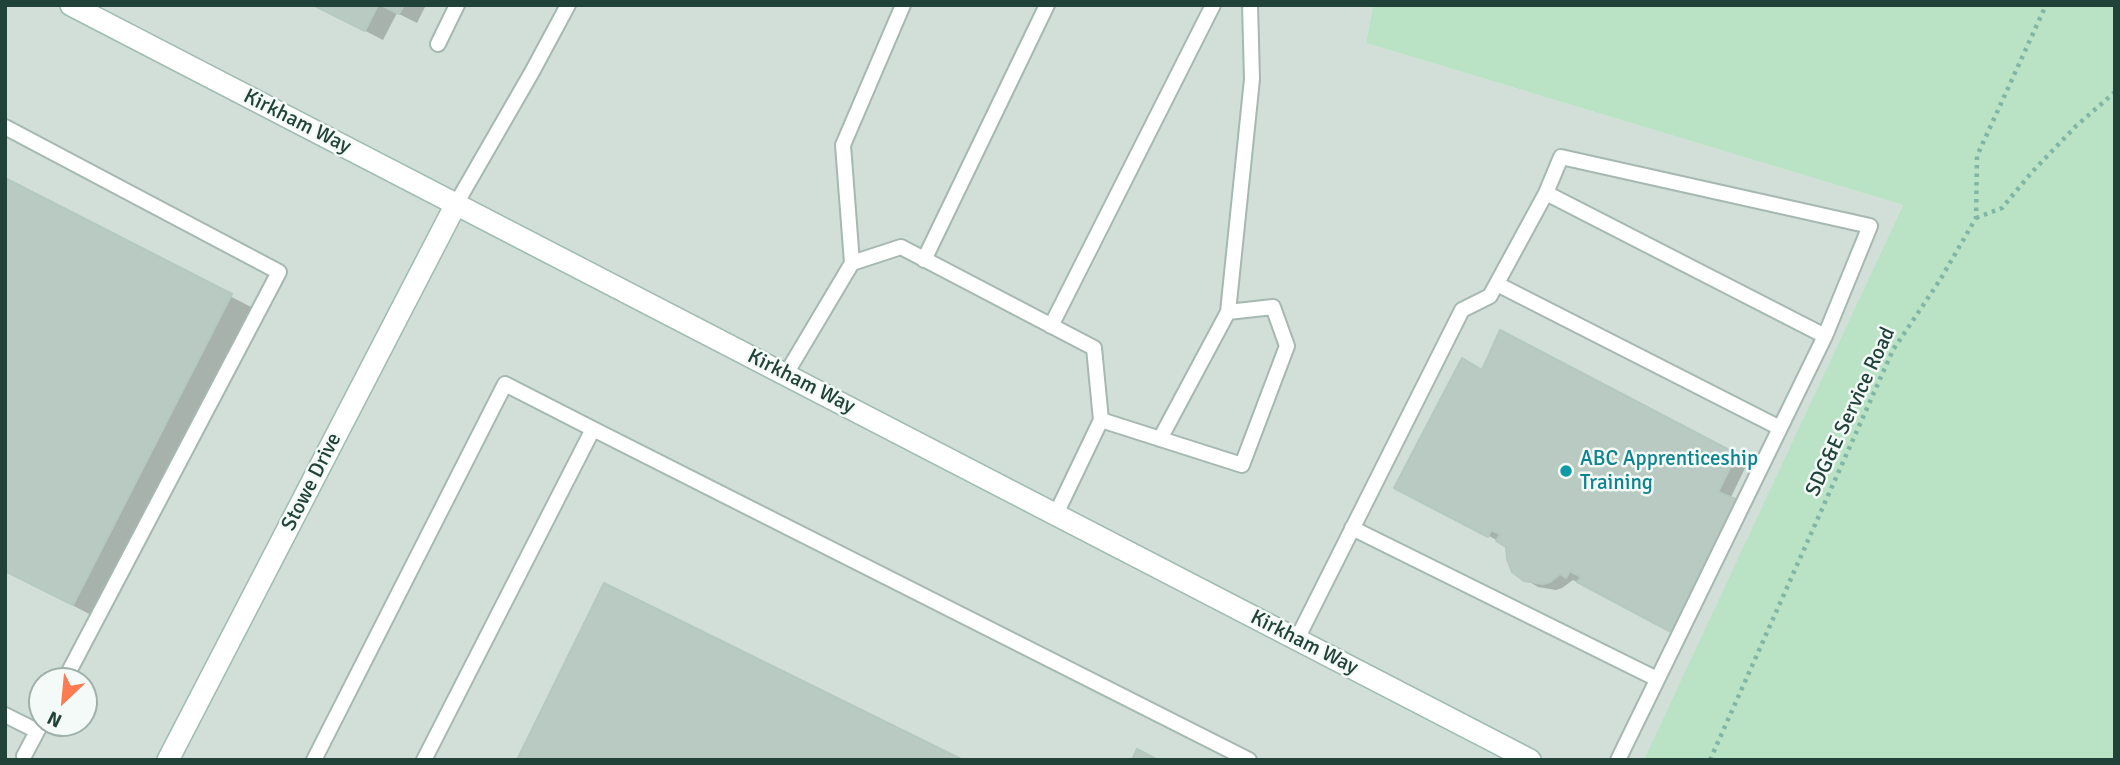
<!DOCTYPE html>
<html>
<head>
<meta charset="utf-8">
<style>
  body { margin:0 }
  #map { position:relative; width:2120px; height:765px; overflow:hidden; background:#e3efe9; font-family:Signika,sans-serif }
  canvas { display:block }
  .frame { position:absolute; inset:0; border:7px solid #204239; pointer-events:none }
  .north { position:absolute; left:28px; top:667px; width:70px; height:70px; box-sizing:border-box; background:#f4faf7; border:2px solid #9fb0ab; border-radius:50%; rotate:206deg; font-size:19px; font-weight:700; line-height:28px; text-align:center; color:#204239 }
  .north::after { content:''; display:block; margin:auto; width:24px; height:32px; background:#ff7a51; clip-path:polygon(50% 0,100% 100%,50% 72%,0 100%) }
</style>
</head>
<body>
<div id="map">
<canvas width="2120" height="765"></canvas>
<div class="frame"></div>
<div class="north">N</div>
</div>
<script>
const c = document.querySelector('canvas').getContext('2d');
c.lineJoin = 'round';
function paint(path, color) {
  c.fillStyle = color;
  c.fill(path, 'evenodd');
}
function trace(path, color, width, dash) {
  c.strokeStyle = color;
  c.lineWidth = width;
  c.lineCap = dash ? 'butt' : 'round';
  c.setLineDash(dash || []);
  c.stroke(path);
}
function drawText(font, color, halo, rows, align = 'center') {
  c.font = font + ' Signika,sans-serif';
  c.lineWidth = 5;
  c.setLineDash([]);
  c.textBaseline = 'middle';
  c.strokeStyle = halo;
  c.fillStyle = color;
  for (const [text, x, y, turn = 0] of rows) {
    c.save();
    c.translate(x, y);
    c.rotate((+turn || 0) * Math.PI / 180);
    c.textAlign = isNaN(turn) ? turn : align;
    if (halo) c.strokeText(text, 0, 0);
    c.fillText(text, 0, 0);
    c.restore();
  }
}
const built = new Path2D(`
  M5 5H1373L1366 43 1903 205 1645 760H5ZM42 681H84V723H42Z`);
const green = new Path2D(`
  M1373 5H2115V760H1644L1903 205 1366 43Z`);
const shadow = new Path2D(`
  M315 5H426L417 23 397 13 383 40Z
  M5 180 253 308 95 617 5 570Z
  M1483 372 1736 455 1748 462 1730 499 1749 509 1684 638 1580 582 1579 583 1573 580 1562 588 1556 590 1538 587 1525 579 1508 546 1409 494Z`);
const building = new Path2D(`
  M313 5H378L365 31Z
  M381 5H404L399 14Z
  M5 178 232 294 73 605 5 571Z
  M1500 330 1737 454 1718 492 1738 500 1671 632 1577 582 1581 577 1570 571 1566 578 1560 574 1550 582 1543 584 1524 581 1512 572 1507 559 1506 547 1496 541 1500 534 1491 530 1488 537 1394 488 1462 358 1482 370Z
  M604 583 963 760H517Z
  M1137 749 1158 760H1132Z`);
const path = new Path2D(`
  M1976 218 2002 208 2032 172 2076 126 2115 92
  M1710 760 1893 350 1940 280 1976 218 1977 156 2046 5`);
const service = new Path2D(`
  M438 44 457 5
  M5 127 279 272 64 681
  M1546 193 1561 157 1870 226 1825 336
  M456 204 532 72 568 5
  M924 260 1047 5
  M852 263 843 145 903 5
  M1497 284 1780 428
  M1228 312 1252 79 1250 5
  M1051 326 1213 5
  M786 374 852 263 901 247 1094 348 1101 420 1056 514
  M1101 420 1242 465 1287 346 1273 307 1228 312 1160 439
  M1352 528 1657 679
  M1297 639 1462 310 1490 296 1546 193 1825 336 1618 760
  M5 715 37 731
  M24 756 42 722
  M314 760 505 384 593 429
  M424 760 593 429 1249 760`);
const secondary = new Path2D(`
  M71 5 1530 760
  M168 760 456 204`);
const markers = [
  [1566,471,7,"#0f9aa8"]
];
const streetNames = [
  ["Kirkham Way",297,122,27],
  ["Kirkham Way",801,382,27],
  ["SDG&E Service Road",1851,412,-65],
  ["Stowe Drive",312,482,-63],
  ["Kirkham Way",1304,643,27]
];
const cultureNames = [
  ["ABC Apprenticeship",1580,459],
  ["Training",1580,483]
];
paint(built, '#d1dfd8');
paint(green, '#bae2c4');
paint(shadow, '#0003');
paint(building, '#b8cac2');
trace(building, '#b5c9c0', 2);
trace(service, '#a5b8b1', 18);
trace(secondary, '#a0bcb2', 24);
trace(path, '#80b6a5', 4.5, [3.5, 5]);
trace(service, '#fff', 14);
trace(secondary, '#fff', 21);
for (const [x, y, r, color] of markers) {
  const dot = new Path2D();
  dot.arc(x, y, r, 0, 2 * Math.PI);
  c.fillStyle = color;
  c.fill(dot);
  trace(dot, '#f4faf7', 2.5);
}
drawText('21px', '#204239', '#f4faf7', streetNames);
drawText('21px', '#0d838f', '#f4faf7', cultureNames, 'left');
</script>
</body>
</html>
